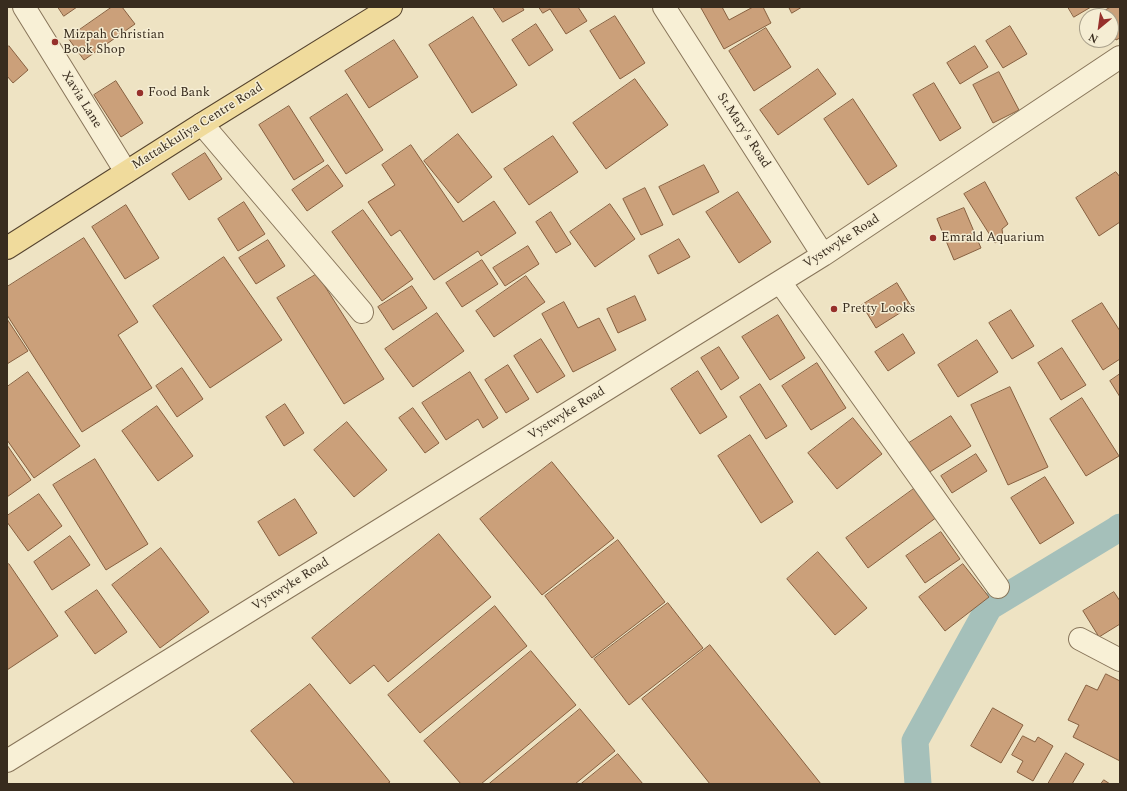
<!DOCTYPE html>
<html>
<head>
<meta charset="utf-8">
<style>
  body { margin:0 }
  #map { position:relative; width:1127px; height:791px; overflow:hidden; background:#eee3c3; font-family:Spectral,serif }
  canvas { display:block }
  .frame { position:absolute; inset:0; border:8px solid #382c1e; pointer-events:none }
  .north { position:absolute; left:1079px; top:8px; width:40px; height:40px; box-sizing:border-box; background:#f5edd3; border:1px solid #a9a08b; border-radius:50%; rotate:209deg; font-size:11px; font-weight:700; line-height:16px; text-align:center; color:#382c1e }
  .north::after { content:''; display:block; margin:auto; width:14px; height:18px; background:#96302b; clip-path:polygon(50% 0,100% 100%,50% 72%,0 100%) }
</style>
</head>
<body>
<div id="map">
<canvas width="1127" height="791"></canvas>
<div class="frame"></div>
<div class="north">N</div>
</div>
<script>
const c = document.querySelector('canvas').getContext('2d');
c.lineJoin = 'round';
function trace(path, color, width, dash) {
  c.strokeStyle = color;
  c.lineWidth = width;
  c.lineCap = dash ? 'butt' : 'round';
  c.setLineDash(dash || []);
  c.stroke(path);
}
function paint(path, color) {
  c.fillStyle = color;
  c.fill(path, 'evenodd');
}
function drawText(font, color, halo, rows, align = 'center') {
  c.font = font + ' Spectral,serif';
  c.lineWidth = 3;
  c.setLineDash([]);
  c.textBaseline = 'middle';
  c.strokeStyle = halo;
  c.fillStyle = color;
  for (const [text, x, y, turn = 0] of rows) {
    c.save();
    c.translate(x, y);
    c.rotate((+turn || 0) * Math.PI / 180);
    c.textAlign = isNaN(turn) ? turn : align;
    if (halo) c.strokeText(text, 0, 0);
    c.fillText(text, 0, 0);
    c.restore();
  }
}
const canal = new Path2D(`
  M918 784 915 741 989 607 1116 530 1120 527`);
const building = new Path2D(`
  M58 7H77L64 16Z
  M112 7H122L135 24 84 60 68 38Z
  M493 7H522L524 10 503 22Z
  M539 7H578L587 21 566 34 550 9 543 13Z
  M702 7H722L729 20 753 7H763L771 23 724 49 701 8Z
  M789 7H802L792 13Z
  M1068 7H1091L1074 17Z
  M1111 7H1120V38L1116 40 1111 33V16H1101L1099 14Z
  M615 16 645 63 620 79 590 31Z
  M473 17 517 85 472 113 429 45Z
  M536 24 553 50 529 66 512 40Z
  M1010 26 1027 54 1003 68 986 41Z
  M766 28 791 67 754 91 729 51Z
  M394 40 418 77 369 108 345 71Z
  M9 46 28 70 13 83 7 76V48Z
  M975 46 988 67 960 84 947 63Z
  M818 69 836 94 778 135 760 110Z
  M999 72 1019 110 993 123 973 85Z
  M635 79 668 125 606 169 573 123Z
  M116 81 143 123 121 137 94 95Z
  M934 83 961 128 940 141 913 95Z
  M347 94 383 150 346 174 310 118Z
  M853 99 897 166 868 185 824 119Z
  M289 106 324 161 294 180 259 125Z
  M458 134 492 177 458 203 424 161Z
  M553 136 578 172 529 205 504 169Z
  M411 145 463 222 494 201 516 233 481 256 478 251 434 280 400 230 391 236 368 202 395 185 382 165Z
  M205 153 222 179 189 200 172 174Z
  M328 165 343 186 307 211 292 190Z
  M704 165 719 192 673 215 659 187Z
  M1116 172 1120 177V222L1099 236 1076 198Z
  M985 182 1008 224 1002 229 1003 237 995 243 964 194Z
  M645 188 663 225 641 235 623 199Z
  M738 192 771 242 739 263 706 212Z
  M244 202 265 234 238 251 218 219Z
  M610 204 635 239 595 267 570 232Z
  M126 205 159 258 125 279 92 227Z
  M964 208 981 248 954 260 937 219Z
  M363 210 413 279 382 301 332 232Z
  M551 212 571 244 556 253 536 222Z
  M84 238 138 322 118 335 152 388 82 432 7 315V287Z
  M679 239 690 257 658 274 649 256Z
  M268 240 285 266 256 284 239 258Z
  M528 246 539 264 505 286 493 268Z
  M224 257 282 340 210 388 153 306Z
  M482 260 498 284 462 307 446 283Z
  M317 274 384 379 344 404 277 298Z
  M526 276 545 302 494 337 476 311Z
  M897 283 911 306 876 328 862 305Z
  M412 286 427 308 393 330 378 307Z
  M635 296 646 320 618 333 607 309Z
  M564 302 578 328 599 318 616 350 573 372 542 314Z
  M1102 303 1120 331V359L1103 370 1072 321Z
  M1011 310 1034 346 1012 359 989 323Z
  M437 313 464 351 413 387 385 349Z
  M778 315 805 358 770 380 742 337Z
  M7 319 28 351 7 364Z
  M903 334 915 353 888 371 875 352Z
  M541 339 565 376 537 393 514 356Z
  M977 340 998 372 958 397 938 365Z
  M719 347 739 378 721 390 701 358Z
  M1062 348 1086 385 1061 400 1038 363Z
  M817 363 846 408 811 430 782 386Z
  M508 365 529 399 506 413 485 380Z
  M182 368 203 399 177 417 156 386Z
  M698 371 727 417 700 434 671 389Z
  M28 372 80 446 34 478 7 440V387Z
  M470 372 498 418 483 428 478 419 446 440 422 403Z
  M1120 374V397L1110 381Z
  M760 384 787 426 766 439 740 397Z
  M1010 387 1048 467 1008 485 971 405Z
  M1082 398 1119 456 1086 476 1050 419Z
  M285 404 304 433 284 446 266 417Z
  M157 406 193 456 158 481 122 431Z
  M413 408 439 443 425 453 399 418Z
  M951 416 971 446 928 473 909 443Z
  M853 418 882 454 837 489 808 453Z
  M347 422 387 470 354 497 314 450Z
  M750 435 793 502 761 523 718 456Z
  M7 445 31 480 7 497Z
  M976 454 987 471 952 493 941 476Z
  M95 459 148 544 106 570 53 485Z
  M552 462 614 538 542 595 480 519Z
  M1045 477 1074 523 1040 544 1011 498Z
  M915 488 937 517 868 568 846 538Z
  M39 494 62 526 28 551 7 522V516Z
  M295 499 317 533 279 556 258 522Z
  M941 532 960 559 925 583 906 556Z
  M439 534 491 597 388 682 374 665 350 684 312 638Z
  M70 536 90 565 52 590 34 562Z
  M618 540 665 602 592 658 545 596Z
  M161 548 209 612 160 648 112 585Z
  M818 552 867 608 835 635 787 579Z
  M9 564 58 636 7 670V565Z
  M963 564 989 597 945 631 919 597Z
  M97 590 127 632 95 654 65 612Z
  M1114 592 1120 601V624L1099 637 1083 611Z
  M668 603 703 648 629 705 594 659Z
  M495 606 527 646 420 733 388 695Z
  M710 645 821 784H710L642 699Z
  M531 651 576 705 481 784H461L424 741Z
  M1106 674 1120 681V761L1073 737 1079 725 1068 720 1086 685 1097 690Z
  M310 684 390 782 387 784H295L251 731Z
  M993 708 1023 725 1001 763 971 746Z
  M580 709 615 751 575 784H489Z
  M1023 736 1035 742 1038 737 1053 746 1033 781 1017 772 1023 761 1012 755Z
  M1066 753 1084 764 1072 784H1048Z
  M618 754 643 784H581Z
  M1104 780 1110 784H1101Z`);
const minor = new Path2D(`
  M24 7 126 172
  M664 7 823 255
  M202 124 362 312
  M780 282 998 587
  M1080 639 1120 660
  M7 761 823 255 1120 57`);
const major = new Path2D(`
  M7 248 202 124 391 7`);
const markers = [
  [55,42,4,"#96302b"],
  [140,93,4,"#96302b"],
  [933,238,4,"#96302b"],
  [834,309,4,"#96302b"]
];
const poiNames = [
  ["Mizpah Christian",63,35],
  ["Book Shop",63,50],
  ["Food Bank",148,93],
  ["Emrald Aquarium",941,238],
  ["Pretty Looks",842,309]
];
const streetNames = [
  ["Xavia Lane",81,100,58],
  ["Mattakkuliya Centre Road",198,127,-32],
  ["St.Mary's Road",743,131,57],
  ["Vystwyke Road",842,242,-33],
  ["Vystwyke Road",567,414,-32],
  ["Vystwyke Road",291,585,-32]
];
trace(canal, '#a5c0ba', 27);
paint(building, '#cba07a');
trace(building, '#876040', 1);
trace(minor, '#88755a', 24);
trace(major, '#55432e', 24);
trace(minor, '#f8f0d6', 22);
trace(major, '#f0db9c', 22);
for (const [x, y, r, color] of markers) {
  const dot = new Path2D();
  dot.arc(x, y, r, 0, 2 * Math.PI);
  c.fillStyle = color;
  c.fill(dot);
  trace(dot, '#f5edd3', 1.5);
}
drawText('13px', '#382c1e', '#f5edd3', poiNames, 'left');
drawText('13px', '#382c1e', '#f5edd3', streetNames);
</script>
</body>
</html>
